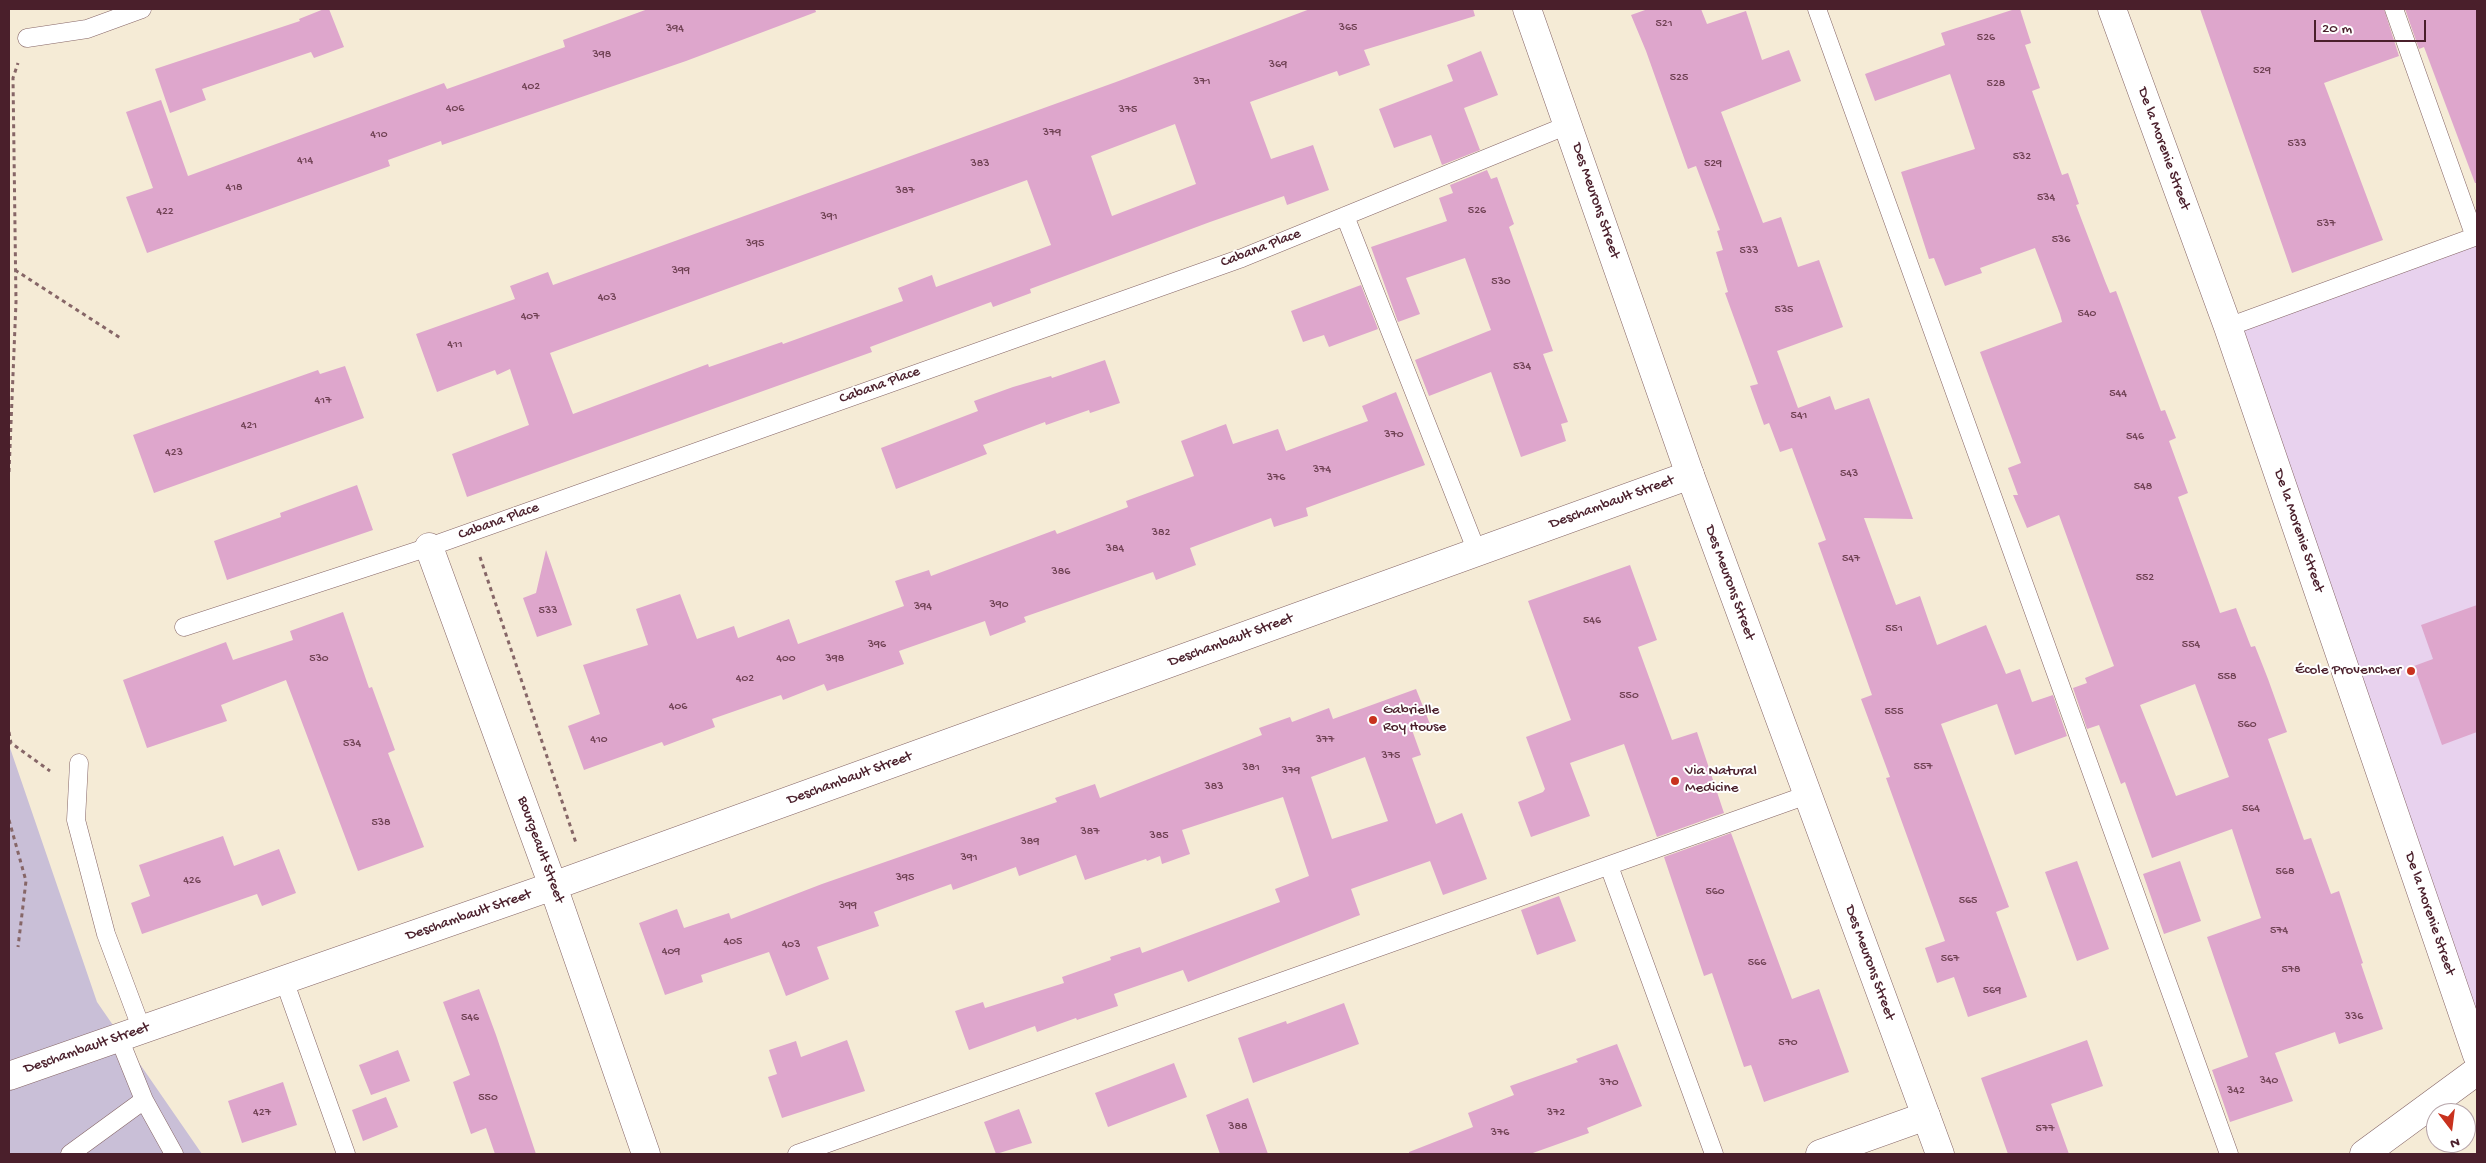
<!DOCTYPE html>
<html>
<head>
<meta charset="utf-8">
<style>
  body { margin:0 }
  #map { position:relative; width:2486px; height:1163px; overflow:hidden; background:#f5ebd6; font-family:"Gochi Hand",sans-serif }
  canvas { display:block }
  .frame { position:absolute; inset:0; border:10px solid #4a1f2b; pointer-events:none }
  .north { position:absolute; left:2426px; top:1103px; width:50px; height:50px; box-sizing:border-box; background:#fff; border:1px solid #b7a5aa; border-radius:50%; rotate:165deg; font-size:14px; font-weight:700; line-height:20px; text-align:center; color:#4a1f2b }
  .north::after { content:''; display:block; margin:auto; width:18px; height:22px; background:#c8321e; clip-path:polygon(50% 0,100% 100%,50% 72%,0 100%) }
  .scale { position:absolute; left:2314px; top:20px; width:112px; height:22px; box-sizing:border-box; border:2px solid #4a1f2b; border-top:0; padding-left:6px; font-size:15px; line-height:18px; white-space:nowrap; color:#4a1f2b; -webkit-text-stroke:4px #fff; paint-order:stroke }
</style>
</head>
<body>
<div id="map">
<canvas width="2486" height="1163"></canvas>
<div class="frame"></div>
<div class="north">N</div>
<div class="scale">20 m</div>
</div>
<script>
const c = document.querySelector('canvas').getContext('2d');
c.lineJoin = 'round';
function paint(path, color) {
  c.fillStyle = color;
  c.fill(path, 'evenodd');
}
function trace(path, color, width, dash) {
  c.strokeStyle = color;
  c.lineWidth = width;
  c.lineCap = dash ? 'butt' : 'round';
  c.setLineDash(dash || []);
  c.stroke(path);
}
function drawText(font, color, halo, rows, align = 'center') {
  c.font = font + ' "Gochi Hand",sans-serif';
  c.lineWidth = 4;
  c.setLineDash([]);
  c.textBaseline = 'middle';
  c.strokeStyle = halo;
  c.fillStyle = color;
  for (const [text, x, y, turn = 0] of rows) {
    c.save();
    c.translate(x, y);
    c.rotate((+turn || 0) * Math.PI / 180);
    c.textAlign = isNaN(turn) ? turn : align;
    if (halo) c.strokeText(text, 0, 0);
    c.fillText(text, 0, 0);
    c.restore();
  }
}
const built = new Path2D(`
  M2477 236V1055L2228 327Z`);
const industrial = new Path2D(`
  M9 745 97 1002 202 1154H9Z`);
const building = new Path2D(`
  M324 9H329L344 47 314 58 311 52 202 89 206 100 170 113 155 69 300 21 299 19Z
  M648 9H815L816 12 686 61 442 145 441 141 388 160 390 166 147 253 126 197 153 188 126 112 161 100 188 176 444 83 447 89 565 47 563 40Z
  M1310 9H1473L1475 16 1364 50 1370 65 1339 76 1337 71 1250 102 1271 159 1313 145 1329 190 1287 205 1284 196 1210 222 1030 289 1031 293 993 307 991 302 870 347 872 352 467 497 452 454 529 425 510 369 497 375 495 370 437 392 416 334 515 299 510 286 548 272 553 285 1116 82ZM1175 124 1196 184 1112 216 1091 156ZM1027 180 1051 245 936 287 932 275 898 288 903 301 783 344 782 342 709 367 708 364 573 414 550 353Z
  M1648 9H1701L1707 24 1746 11 1762 60 1789 50 1801 81 1721 112 1763 223 1781 217 1798 267 1819 260 1843 327 1777 351 1798 408 1830 396 1835 410 1869 398 1913 519 1864 518 1896 605 1920 596 1937 645 1986 625 2006 674 2020 669 2032 702 2053 695 2067 736 2015 755 1997 704 1941 724 2009 907 1996 912 2027 997 1968 1017 1954 977 1937 983 1925 948 1945 941 1886 778 1890 777 1861 699 1872 695 1818 543 1826 540 1792 448 1780 452 1769 423 1764 425 1750 386 1758 384 1725 293 1728 292 1716 252 1723 250 1717 231 1720 230 1696 166 1688 169 1646 51 1631 15Z
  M2015 9H2020L2031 43 2025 45 2040 88 2032 91 2062 175 2068 173 2079 204 2076 205 2105 281 2110 293 2116 291 2161 411 2165 410 2176 438 2169 441 2188 493 2178 497 2220 613 2236 608 2251 647 2255 646 2268 679 2287 732 2268 739 2304 840 2311 838 2331 894 2339 891 2363 963 2361 964 2383 1029 2339 1044 2335 1032 2275 1053 2293 1101 2230 1122 2212 1070 2248 1057 2207 937 2261 918 2232 829 2152 858 2125 782 2121 784 2099 725 2087 729 2073 688 2087 683 2085 678 2114 666 2059 515 2027 528 2013 495H2018L2008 468 2021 463 1980 352 2062 322 2060 314 2035 248 1980 268 1982 273 1945 286 1934 258 1929 259 1901 172 1975 149 1950 74 1875 101 1865 74 1945 45 1941 33ZM2195 684 2229 777 2176 796 2140 705Z
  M2200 9H2384L2399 56 2324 83 2383 240 2292 273Z
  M2405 9H2477V183H2475L2424 47 2419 49Z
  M1481 51 1498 95 1464 108 1480 150 1442 165 1431 135 1394 148 1379 109 1453 81 1447 65Z
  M1487 170 1491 179 1497 177 1514 224 1509 227 1553 351 1543 354 1568 422 1561 424 1566 441 1521 457 1491 372 1429 396 1415 360 1491 330 1465 258 1406 278 1420 314 1398 322 1371 247 1447 221 1439 198 1453 193 1450 185Z
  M1361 285 1378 329 1329 347 1324 335 1303 342 1291 311Z
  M1105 360 1120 403 1090 413 1089 410 1046 425 1045 422 983 445 987 454 896 489 881 448 978 411 974 401 1013 387 1051 376 1052 378Z
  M345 366 364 418 154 493 133 435 318 370 320 374Z
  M1396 392 1425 465 1306 508 1308 516 1274 527 1271 518 1190 548 1196 565 1156 580 1153 572 1024 617 1026 622 990 636 985 621 899 651 904 664 827 691 824 684 783 700 781 695 712 719 715 727 664 746 662 742 584 770 568 726 600 714 583 665 648 645 636 609 680 594 697 639 734 626 738 638 789 619 798 644 904 606 895 581 929 570 931 576 1055 530 1057 534 1128 507 1126 501 1194 476 1181 441 1226 424 1233 444 1278 429 1286 451 1368 421 1362 406Z
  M357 485 373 530 227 580 214 541 281 517 280 513Z
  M546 550 572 625 537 637 523 598 536 593Z
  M1630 565 1657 640 1638 647 1672 740 1697 732 1724 813 1657 837 1624 744 1570 763 1590 816 1531 837 1518 802 1543 792 1545 789 1526 737 1571 720 1528 601Z
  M2477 605V732L2442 745 2414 666 2433 659 2421 625Z
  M343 612 369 688 372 687 395 750 388 753 424 847 358 871 286 680 221 705 227 721 147 748 123 680 226 642 233 660 293 640 290 631Z
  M1416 689 1430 724 1412 730 1421 755 1412 758 1436 824 1462 813 1487 879 1443 895 1430 861 1351 889 1360 915 1188 982 1183 970 1114 994 1118 1006 1077 1020 1076 1018 1037 1032 1035 1026 969 1050 955 1011 983 1002 985 1008 1064 983 1062 977 1111 960 1110 957 1140 947 1142 953 1280 902 1275 889 1309 876 1283 797 1182 830 1190 854 1162 864 1160 856 1147 861 1146 859 1085 880 1076 855 1019 876 1016 867 953 890 951 884 874 912 879 926 817 947 829 979 786 996 769 952 701 975 703 982 665 995 639 923 677 909 684 928 729 913 731 919 822 884 1057 802 1055 798 1095 784 1100 798 1262 735 1259 728 1290 717 1292 722 1329 708 1333 719ZM1365 757 1388 821 1332 839 1311 777Z
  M1731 833 1792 999 1819 989 1849 1072 1764 1102 1751 1065 1744 1067 1712 973 1704 976 1664 857Z
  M223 836 234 866 279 849 296 893 262 906 257 894 142 934 131 903 150 896 139 865Z
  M2077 861 2109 949 2077 961 2045 872Z
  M2180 861 2201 921 2164 934 2143 874Z
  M1559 896 1576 941 1537 955 1521 910Z
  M479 989 496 1035 536 1154H495L486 1128 471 1134 453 1082 470 1075 443 1002Z
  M1344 1003 1359 1044 1253 1083 1238 1038 1286 1021 1287 1024Z
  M847 1040 865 1091 782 1118 768 1077 777 1074 769 1050 796 1041 801 1057Z
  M2087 1040 2103 1086 2051 1104 2069 1154H2008L1981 1078Z
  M1617 1044 1642 1106 1587 1128 1589 1133 1530 1154H1409V1152L1473 1127 1468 1113 1514 1095 1510 1086 1578 1062 1576 1059Z
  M398 1050 410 1081 371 1095 359 1065Z
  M1174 1063 1187 1097 1108 1127 1095 1093Z
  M283 1082 297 1125 242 1143 228 1101Z
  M386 1097 398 1127 363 1141 352 1110Z
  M1248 1098 1268 1154H1220L1206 1115Z
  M1019 1109 1032 1143 996 1154 984 1122Z`);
const path = new Path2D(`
  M15 270 122 339
  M9 472 16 302 13 78 18 63
  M480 557 576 843
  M9 732 11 743 50 771
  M9 820 26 881 18 947`);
const service = new Path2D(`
  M1817 9 2229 1154
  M2394 9 2475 237
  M27 38 87 29 142 9
  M1345 216 1477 552
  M2228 327 2477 236
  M184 627 429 547 1242 258 1568 125
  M79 763 76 820 106 934 142 1030
  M1609 866 1714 1154
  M284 980 346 1154
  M119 1038 144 1100
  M70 1154 144 1100 174 1154
  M797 1154 1807 795`);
const minor = new Path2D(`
  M2112 9 2228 327 2477 1055
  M429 547 553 886 646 1154
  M9 1076 553 886 1690 475
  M1820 1154 1926 1116
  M2364 1154 2477 1071`);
const tertiary = new Path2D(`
  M1527 9 1690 475 1940 1154`);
const markers = [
  [2411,671,5,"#c8321e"],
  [1373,720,5,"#c8321e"],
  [1675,781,5,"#c8321e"]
];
const numberNames = [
  ["521",1664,24],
  ["365",1348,28],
  ["394",675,29],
  ["526",1986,38],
  ["398",602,55],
  ["369",1278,65],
  ["529",2262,71],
  ["525",1679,78],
  ["371",1202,82],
  ["528",1996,84],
  ["402",531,87],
  ["406",455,109],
  ["375",1128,110],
  ["379",1052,133],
  ["410",379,135],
  ["533",2297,144],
  ["532",2022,157],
  ["414",305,161],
  ["383",980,164],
  ["529",1713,164],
  ["418",234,188],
  ["387",905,191],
  ["534",2046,198],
  ["526",1477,211],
  ["422",165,212],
  ["391",829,217],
  ["537",2326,224],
  ["536",2061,240],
  ["395",755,244],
  ["533",1749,251],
  ["399",681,271],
  ["530",1501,282],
  ["403",607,298],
  ["535",1784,310],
  ["540",2087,314],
  ["407",530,317],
  ["411",455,345],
  ["534",1522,367],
  ["544",2118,394],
  ["417",323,401],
  ["541",1799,416],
  ["421",249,426],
  ["370",1394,435],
  ["546",2135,437],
  ["423",174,453],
  ["374",1322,470],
  ["543",1849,474],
  ["376",1276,478],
  ["548",2143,487],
  ["382",1161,533],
  ["384",1115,549],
  ["547",1851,559],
  ["386",1061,572],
  ["552",2145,578],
  ["390",999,605],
  ["394",923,607],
  ["533",548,611],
  ["546",1592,621],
  ["551",1894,629],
  ["396",877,645],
  ["554",2191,645],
  ["530",319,659],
  ["400",786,659],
  ["398",835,659],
  ["558",2227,677],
  ["402",745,679],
  ["550",1629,696],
  ["406",678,707],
  ["555",1894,712],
  ["560",2247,725],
  ["410",599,740],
  ["377",1325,740],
  ["534",352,744],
  ["375",1391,756],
  ["557",1923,767],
  ["381",1251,768],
  ["379",1291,771],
  ["383",1214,787],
  ["564",2251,809],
  ["538",381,823],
  ["387",1090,832],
  ["385",1159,836],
  ["389",1030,842],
  ["391",969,858],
  ["568",2285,872],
  ["395",905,878],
  ["426",192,881],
  ["560",1715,892],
  ["565",1968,901],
  ["399",848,906],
  ["574",2279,931],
  ["405",733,942],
  ["403",791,945],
  ["409",671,952],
  ["567",1950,959],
  ["566",1757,963],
  ["578",2291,970],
  ["569",1992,991],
  ["336",2354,1017],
  ["546",470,1018],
  ["570",1788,1043],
  ["340",2269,1081],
  ["370",1609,1083],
  ["342",2236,1091],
  ["550",488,1098],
  ["427",262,1113],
  ["372",1556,1113],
  ["388",1238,1127],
  ["577",2045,1129],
  ["376",1500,1133]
];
const streetNames = [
  ["De la Morenie Street",2163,149,70],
  ["Des Meurons Street",1595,201,71],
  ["Cabana Place",1261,249,-21],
  ["Cabana Place",880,386,-20],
  ["Deschambault Street",1612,503,-20],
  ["Cabana Place",499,522,-20],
  ["De la Morenie Street",2298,531,71],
  ["Des Meurons Street",1729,583,70],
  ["Deschambault Street",1231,641,-20],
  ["Deschambault Street",850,779,-20],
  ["Bourgeault Street",540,850,70],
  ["De la Morenie Street",2429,914,71],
  ["Deschambault Street",469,916,-19],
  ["Des Meurons Street",1869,963,70],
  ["Deschambault Street",87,1049,-19]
];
const poiNames = [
  ["École Provencher",2401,671,"right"],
  ["Gabrielle",1383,711],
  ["Roy House",1383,728],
  ["Via Natural",1685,772],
  ["Medicine",1685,789]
];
paint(built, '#e8d2ee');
paint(industrial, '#c9bfd7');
paint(building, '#dea6cc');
trace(service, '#866667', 19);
trace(minor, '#866667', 29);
trace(tertiary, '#866667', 29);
trace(path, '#866667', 3, [4, 4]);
trace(service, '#fff', 18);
trace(minor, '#fff', 28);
trace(tertiary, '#fff', 28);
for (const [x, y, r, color] of markers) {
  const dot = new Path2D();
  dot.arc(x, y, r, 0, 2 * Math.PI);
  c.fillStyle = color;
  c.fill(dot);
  trace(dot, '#fff', 2);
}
drawText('12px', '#6f4153', null, numberNames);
drawText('15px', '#4a1f2b', '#fff', streetNames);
drawText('15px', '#4a1f2b', '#fff', poiNames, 'left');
</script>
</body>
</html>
